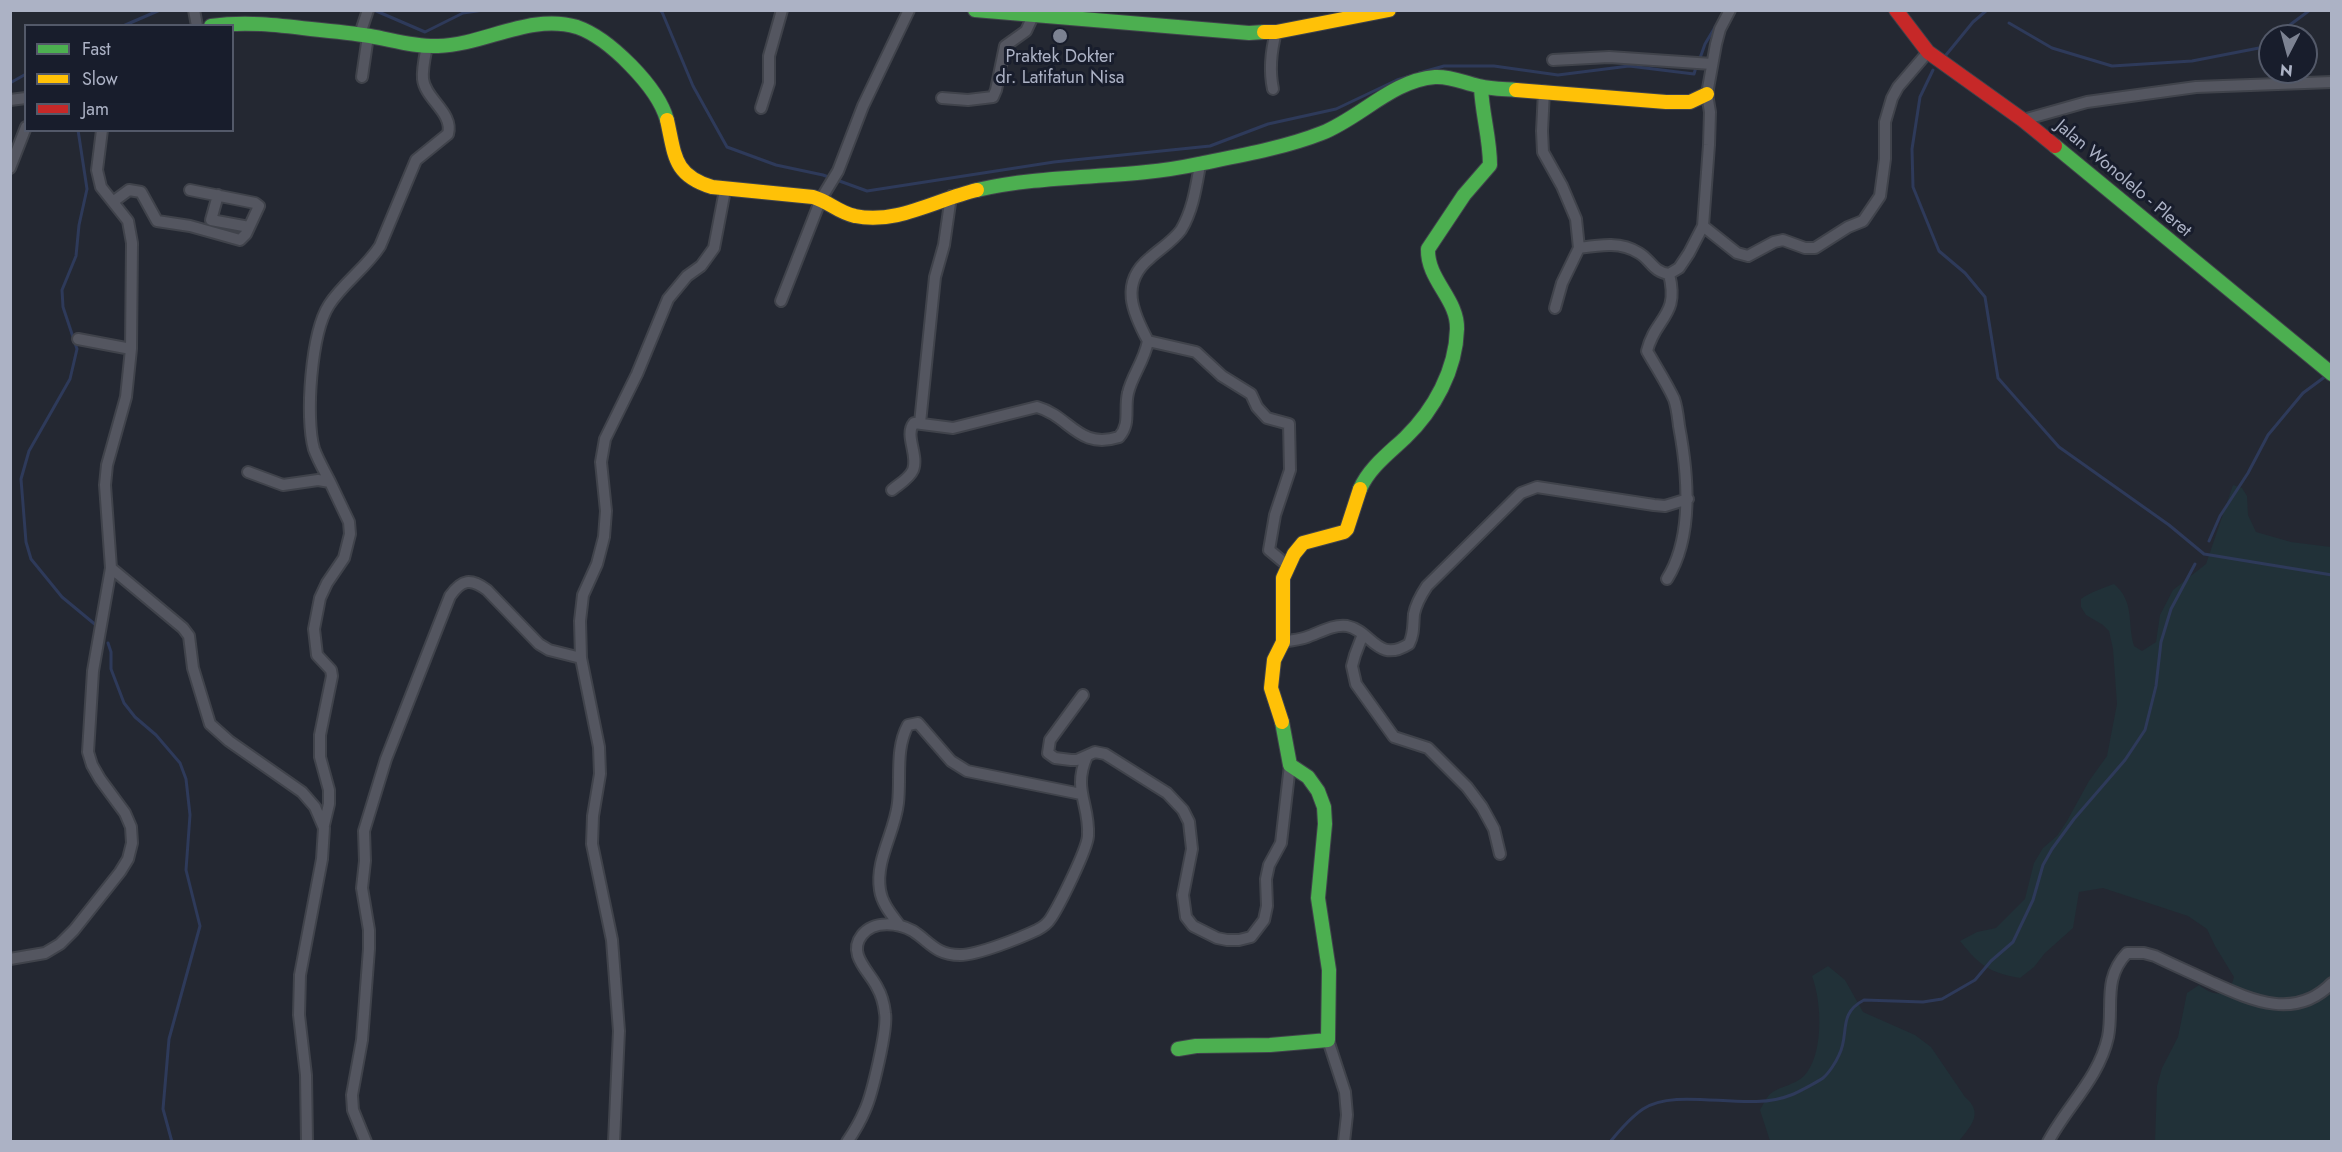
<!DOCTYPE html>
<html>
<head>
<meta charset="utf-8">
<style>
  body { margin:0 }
  #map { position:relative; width:2342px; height:1152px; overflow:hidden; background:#242832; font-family:Jost,sans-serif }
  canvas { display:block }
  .frame { position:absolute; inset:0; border:12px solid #acb2c5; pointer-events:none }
  .legend { position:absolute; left:24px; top:24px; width:210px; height:108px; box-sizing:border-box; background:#181d2c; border:2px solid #535969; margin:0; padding:8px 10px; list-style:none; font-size:18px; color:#acb2c5 }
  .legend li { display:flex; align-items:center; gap:12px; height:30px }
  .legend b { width:30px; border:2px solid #535969 }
  .north { position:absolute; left:2258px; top:24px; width:60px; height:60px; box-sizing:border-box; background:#181d2c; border:2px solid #535969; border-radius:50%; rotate:186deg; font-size:16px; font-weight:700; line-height:24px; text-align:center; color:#acb2c5 }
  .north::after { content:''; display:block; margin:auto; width:21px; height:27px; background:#7c8292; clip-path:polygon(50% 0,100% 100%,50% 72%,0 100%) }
</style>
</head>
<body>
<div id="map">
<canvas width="2342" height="1152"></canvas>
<div class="frame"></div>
<ul class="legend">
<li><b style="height:8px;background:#4caf50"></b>Fast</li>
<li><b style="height:8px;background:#ffc107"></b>Slow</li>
<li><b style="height:8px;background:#c62828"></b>Jam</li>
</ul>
<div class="north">N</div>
</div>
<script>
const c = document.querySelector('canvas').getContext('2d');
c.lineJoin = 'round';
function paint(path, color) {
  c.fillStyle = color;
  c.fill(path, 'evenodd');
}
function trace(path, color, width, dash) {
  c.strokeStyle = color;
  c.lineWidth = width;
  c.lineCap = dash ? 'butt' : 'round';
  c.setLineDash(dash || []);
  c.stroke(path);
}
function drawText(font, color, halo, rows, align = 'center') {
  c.font = font + ' Jost,sans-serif';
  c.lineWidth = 6;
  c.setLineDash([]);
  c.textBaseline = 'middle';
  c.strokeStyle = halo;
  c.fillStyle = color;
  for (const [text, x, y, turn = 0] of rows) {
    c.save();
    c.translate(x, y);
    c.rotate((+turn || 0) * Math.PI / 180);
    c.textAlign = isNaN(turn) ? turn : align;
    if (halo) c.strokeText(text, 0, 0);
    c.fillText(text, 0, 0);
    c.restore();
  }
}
const green = new Path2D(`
  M2233 485 2242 488 2247 496 2248 515 2256 532 2291 542 2331 547V1141H2155L2157 1086 2162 1068 2178 1037 2187 993 2199 985C2214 997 2229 998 2234 977L2215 946 2207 929 2188 916 2103 888 2079 892 2073 928 2045 953 2034 967 2020 978C1990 973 1979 965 1960 941L1977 932 1996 928 2025 899 2034 863 2043 848 2057 836 2067 821 2089 781 2107 756 2117 704 2113 649 2109 631 2103 625 2086 615 2081 607V599C2087 594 2105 587 2114 584 2135 602 2127 622 2134 646L2142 651 2156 642 2160 615 2173 590 2206 564Z
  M1828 966 1845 980 1863 1012 1915 1035 1931 1047 1965 1097C1984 1113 1971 1126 1959 1141H1770L1760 1110C1763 1105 1766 1098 1770 1094 1780 1086 1795 1085 1804 1076 1824 1055 1822 1002 1812 976Z`);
const stream = new Path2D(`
  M374 10 425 32 463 13 484 10
  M659 10 662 12 693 86 727 147 776 165 823 175 867 191 1054 162 1210 146 1268 124 1336 109 1397 80 1410 76
  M2009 23 2052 48 2112 66 2192 61 2259 48 2270 40
  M123 26 160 10
  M2275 36 2310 10
  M1946 55 1973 22 1987 10
  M1699 61 1705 44 1717 24
  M1933 70 1920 97 1912 149 1913 187 1939 251 1965 273 1985 297 1998 378 2059 447 2169 525 2204 554 2332 575
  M1419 73 1444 66H1494L1558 75 1629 66 1694 74 1696 67
  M10 83 26 74
  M78 130 87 189 79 225 76 256 62 290 63 307 77 349 70 379 29 451 21 479 26 542 31 559 62 597 97 626
  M2209 541 2220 516 2248 473 2268 435 2303 393 2326 376
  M108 643 111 652V669L124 703 135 717 156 735 180 763 186 779 190 815 186 870 200 926 169 1039 163 1109 172 1142
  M1610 1142C1619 1131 1631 1117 1643 1109 1678 1086 1748 1113 1791 1095 1797 1093 1819 1081 1823 1078 1829 1073 1836 1062 1839 1055 1850 1034 1837 1014 1864 1000L1923 1002 1942 999 1975 980 1991 961 2013 942 2033 900 2043 865 2052 849 2074 819 2125 760 2145 730 2156 686 2161 642 2171 609 2195 564`);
const street = new Path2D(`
  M194 10 197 26
  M360 34 368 10
  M1553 60 1609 57 1712 64
  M362 77 368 36
  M1273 89C1269 70 1271 51 1276 32
  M1544 91 1542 131 1543 152 1562 186 1576 219 1579 248 1562 283 1555 308
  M942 98 968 100 993 97 996 90 1005 46 1026 31 1033 16
  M10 100 26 98
  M761 108 769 83V56L782 10
  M2023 120 2087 102 2196 87 2332 82
  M1200 165C1196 187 1193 210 1181 230 1173 241 1160 249 1150 258 1119 283 1133 313 1148 341L1196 352 1222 376 1251 394 1257 407 1267 418 1289 424 1290 470 1275 515 1269 550 1287 565
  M10 168 26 127
  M218 195 211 220 249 227
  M114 201 129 190 141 192 157 221 190 226 240 240 246 234 259 206 255 203 190 190
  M1703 226 1737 253 1748 256 1774 242 1783 240 1805 248H1815L1848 227 1863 221 1880 196 1885 159V122L1892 98 1898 87 1928 52
  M1579 248C1599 245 1621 241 1639 253 1651 260 1653 272 1669 274L1679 268 1689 253 1703 226 1709 145 1710 112 1707 94 1716 44 1720 29 1730 10
  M781 301 821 199 838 171 863 106 909 10
  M78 339 131 349
  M920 423 935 277 944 245 951 196
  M248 472 283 485 318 480 330 482 349 522 350 534 344 558 327 583 320 598 314 629 317 655 331 670 332 676 320 735V757L329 790V804L324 825
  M330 482C325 472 318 460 314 449 305 418 311 333 329 305 343 283 366 268 380 246L416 160 448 134C454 113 425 99 423 79 422 69 425 56 427 46
  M892 490C899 484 909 479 913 470 919 455 904 435 914 423L953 428 1037 407C1070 416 1078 450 1119 437 1131 424 1124 409 1128 393 1132 375 1144 362 1148 341
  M111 568 183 628 189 636 193 668 210 724 229 741 302 792 315 807 324 828 322 859 300 975 299 1015 306 1075 307 1142
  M1667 579C1694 536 1688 474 1679 426 1678 418 1677 407 1674 399 1666 382 1656 367 1647 351 1655 317 1680 317 1669 274
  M1363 634 1355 655 1352 666 1356 684 1394 737 1428 748 1467 787 1482 807 1494 829 1500 854
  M1283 642C1291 640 1299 640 1307 637 1319 633 1333 624 1347 626 1372 631 1377 664 1409 644 1414 634 1413 626 1414 614 1416 604 1421 595 1427 586L1521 493 1537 487 1654 505 1665 506 1688 499
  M1083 695 1050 740 1048 753 1055 758 1071 760H1077L1095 752 1105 754 1167 793 1183 810 1189 822 1192 849 1183 895 1186 917 1193 926 1217 938 1227 940H1239L1251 937 1264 920 1267 906 1266 879 1269 865 1281 843 1290 765
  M900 926C892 915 882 904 880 890 875 860 895 832 898 803 901 777 895 749 908 725L918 723 951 761 967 771 1081 794
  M10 959 45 953 60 944 74 930 120 872 128 859 132 843 131 827 125 813 100 779 92 765 88 752 93 671 111 568 105 485 107 465 126 397 131 349 132 243 128 221 101 187 97 170 102 130
  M1328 1040 1345 1092 1347 1115 1344 1142
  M366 1142 353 1110 352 1095 362 1040 369 949V930L362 888 365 861 364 831 386 759 450 596C462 579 471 578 487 590L539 644 549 650 581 658
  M614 1142 619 1031 612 940 592 844 593 816 600 774 599 747 581 658 580 621 583 595 597 564 604 537 606 511 601 462 605 439 637 374 668 299 687 276 701 266 714 248 725 190
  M847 1142C854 1132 860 1122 865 1110 872 1095 888 1028 885 1013 884 1004 881 994 877 987 869 971 847 954 862 935 874 920 898 923 913 931 930 942 936 955 960 955 978 955 1020 938 1037 930 1043 927 1048 923 1051 918 1060 904 1087 850 1088 836 1090 804 1072 790 1087 756
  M2048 1142C2067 1106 2099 1078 2108 1037 2114 1007 2102 979 2127 953H2144L2155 956C2173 965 2192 973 2211 982 2251 1000 2295 1021 2332 983`);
const fast = new Path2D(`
  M975 10 1249 33 1264 32
  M211 26C245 21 278 25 311 29 331 31 351 33 370 36 393 40 415 47 438 46 484 45 530 13 577 27 609 38 658 87 667 120
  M2055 146 2332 374
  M977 190C1050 173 1125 180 1198 164 1238 156 1284 148 1322 133 1360 118 1393 80 1435 77 1451 76 1464 83 1479 86 1491 89 1504 89 1516 90
  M1360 489C1369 468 1389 453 1405 438 1434 410 1456 370 1457 329 1458 299 1427 280 1428 249L1464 195 1490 165C1490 138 1482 114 1481 87
  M1178 1049 1196 1046 1270 1045 1328 1040 1329 970 1318 898 1325 824 1324 807 1318 791 1308 777 1290 765 1282 722`);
const slow = new Path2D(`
  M1264 32H1276L1389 10
  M1516 90 1666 102H1690L1707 94
  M667 120C675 155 673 175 712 187L813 197C828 201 839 213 855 216 897 225 937 199 977 190
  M1282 722 1271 688 1274 660 1283 642V578L1294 554 1303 543 1344 532 1347 529 1360 489`);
const jam = new Path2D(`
  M1896 10 1928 52 2023 120 2055 146`);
const markers = [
  [1060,36,8,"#7c8292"]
];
const poiNames = [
  ["Praktek Dokter",1060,58],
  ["dr. Latifatun Nisa",1060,79]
];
const streetNames = [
  ["Jalan Wonolelo - Pleret",2123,179,40]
];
paint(green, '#213138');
trace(stream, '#2e3a5a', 3);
trace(street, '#40434b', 14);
trace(fast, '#40434b', 16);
trace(slow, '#40434b', 16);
trace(jam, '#40434b', 16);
trace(street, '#545660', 10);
trace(fast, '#4caf50', 14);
trace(slow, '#ffc107', 14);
trace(jam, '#c62828', 14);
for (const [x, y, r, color] of markers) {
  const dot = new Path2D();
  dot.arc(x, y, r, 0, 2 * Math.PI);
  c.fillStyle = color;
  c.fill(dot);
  trace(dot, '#181d2c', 2);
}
drawText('18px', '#acb2c5', '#181d2c', poiNames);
drawText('18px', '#acb2c5', '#181d2c', streetNames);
</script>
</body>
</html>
